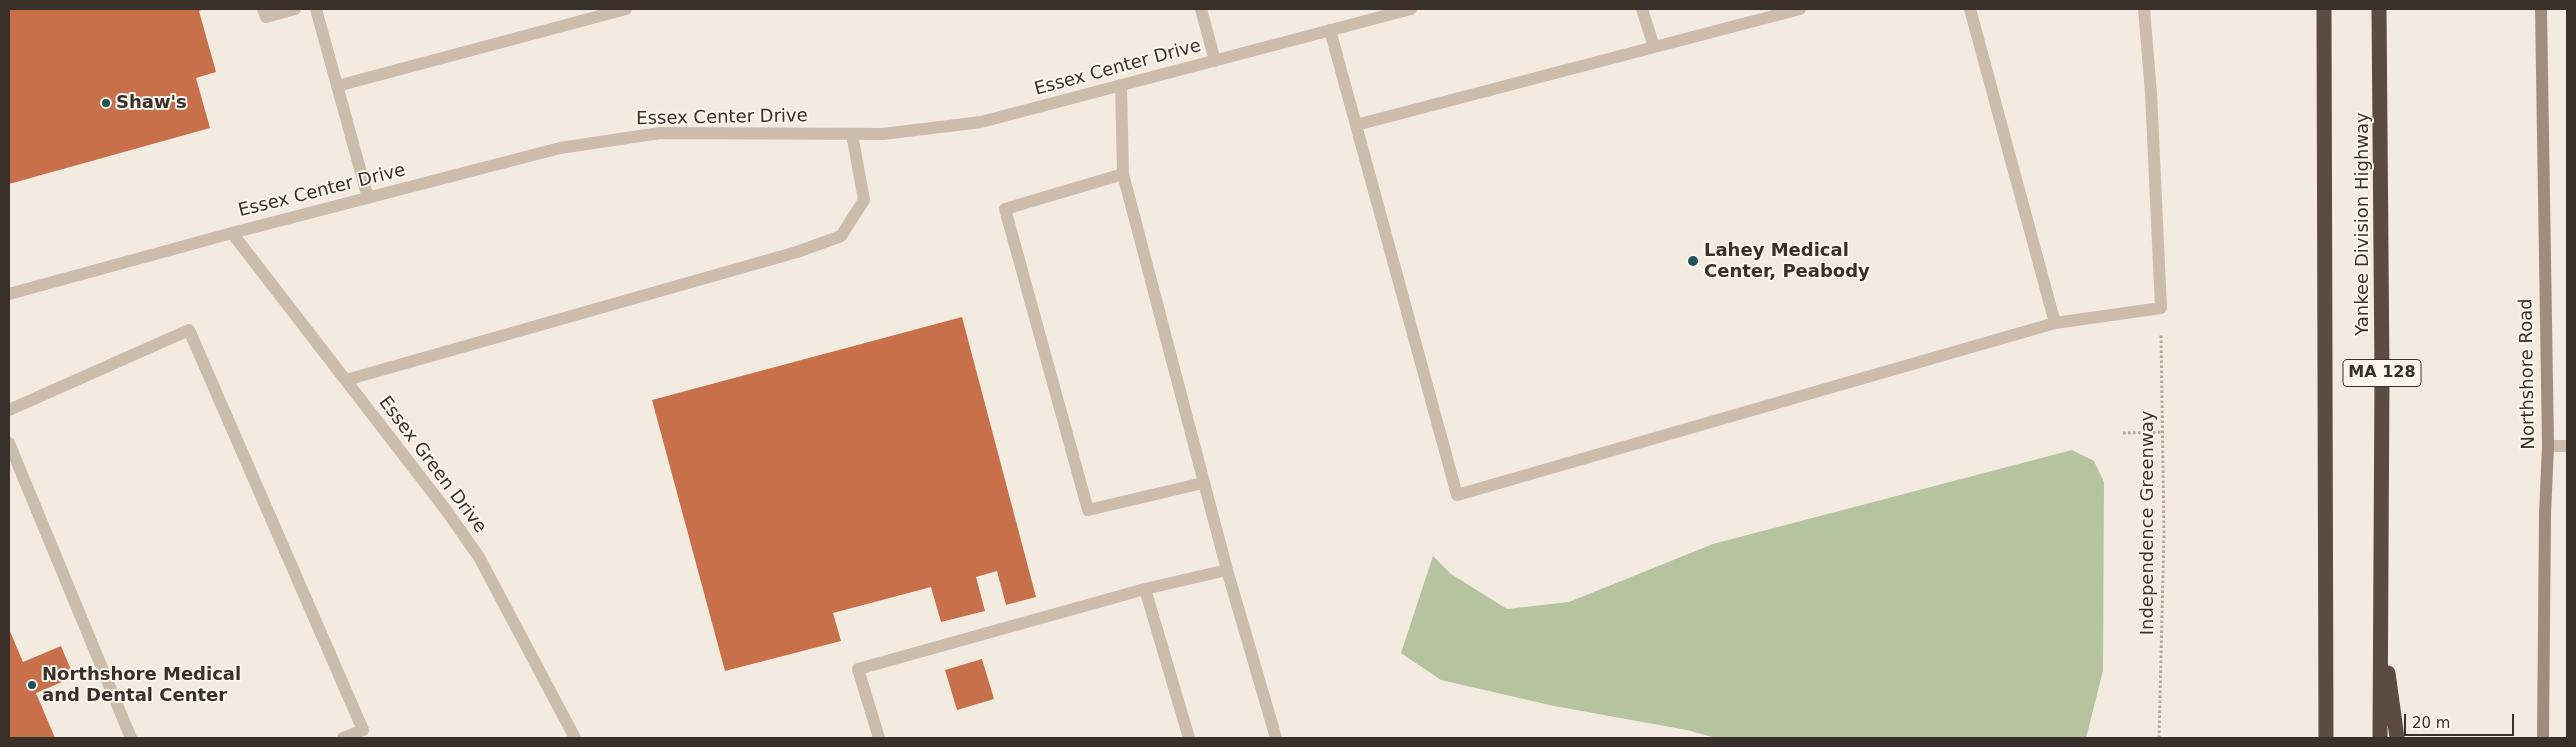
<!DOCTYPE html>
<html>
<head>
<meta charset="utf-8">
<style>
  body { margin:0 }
  #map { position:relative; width:2576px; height:747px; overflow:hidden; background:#f3ebe0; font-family:"DejaVu Sans",sans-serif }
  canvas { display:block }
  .frame { position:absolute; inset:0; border:10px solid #3a302a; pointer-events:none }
  .scale { position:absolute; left:2404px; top:714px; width:110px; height:22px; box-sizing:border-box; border:2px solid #3a302a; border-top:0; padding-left:6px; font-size:15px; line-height:18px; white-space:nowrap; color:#3a302a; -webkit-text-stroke:4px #fbf5ed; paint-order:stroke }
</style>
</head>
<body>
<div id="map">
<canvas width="2576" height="747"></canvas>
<div class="frame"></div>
<div class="scale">20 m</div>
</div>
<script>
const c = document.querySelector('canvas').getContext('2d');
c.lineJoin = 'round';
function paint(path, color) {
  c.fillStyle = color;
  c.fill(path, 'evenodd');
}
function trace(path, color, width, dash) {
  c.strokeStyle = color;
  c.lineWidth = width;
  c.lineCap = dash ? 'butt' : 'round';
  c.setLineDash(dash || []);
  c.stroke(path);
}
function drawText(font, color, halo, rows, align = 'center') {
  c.font = font + ' "DejaVu Sans",sans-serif';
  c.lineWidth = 4;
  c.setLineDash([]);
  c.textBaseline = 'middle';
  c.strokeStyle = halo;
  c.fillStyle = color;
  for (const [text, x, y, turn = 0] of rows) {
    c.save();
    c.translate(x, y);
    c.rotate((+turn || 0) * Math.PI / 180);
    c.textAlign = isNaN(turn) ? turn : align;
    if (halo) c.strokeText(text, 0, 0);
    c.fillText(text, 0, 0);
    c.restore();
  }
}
const green = new Path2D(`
  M2072 450 2094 461 2104 482 2103 671 2086 738H1716L1687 730 1554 706 1441 680 1401 653 1433 556 1451 574 1507 609 1569 602 1713 544Z`);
const building = new Path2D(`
  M9 9H204L199 11 216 72 196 78 210 128 9 184Z
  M962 317 1036 597 1006 605 997 571 976 577 985 611 941 622 931 587 833 613 841 641 725 671 652 400Z
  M9 629 23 662 61 646 74 677 36 693 55 738H9Z
  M982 659 994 699 957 710 945 670Z`);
const path = new Path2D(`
  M2123 433 2164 432
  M2159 738 2164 535 2161 334`);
const lane = new Path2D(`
  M263 9 266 17 295 9
  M316 9 368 198
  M1201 9 1215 61
  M1642 9 1654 47
  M1970 9 2055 323
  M1330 30 1457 495 2055 323 2161 308 2151 93 2144 9
  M1121 85 1123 174
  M337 86 626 9
  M1356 125 1800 9
  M346 380 797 252 841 236 864 200 852 134
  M9 410 189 330 363 730 343 738
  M9 443 131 738
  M2548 446H2567
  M1227 570 1276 738
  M1145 589 1227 570 1123 174 1005 209 1088 510 1203 483
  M879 738 858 669 1145 589 1189 738`);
const street = new Path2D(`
  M232 233 446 510 479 557 575 738
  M9 294 232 233 560 148 660 133 883 134 981 122 1411 9`);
const secondary = new Path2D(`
  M2541 9 2548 446 2545 514 2543 738`);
const highway = new Path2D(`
  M2324 9 2326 738
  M2379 9 2382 375 2380 738
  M2388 673 2397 738`);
const markers = [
  [106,103,5,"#1f545c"],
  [1693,261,6,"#1f545c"],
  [32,685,5,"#1f545c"]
];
const shields = [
  [2382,373,78]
];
const shieldNames = [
  ["MA 128",2382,373]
];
const streetNames = [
  ["Essex Center Drive",1118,68,-15],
  ["Essex Center Drive",722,118,-1],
  ["Essex Center Drive",322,191,-14],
  ["Yankee Division Highway",2363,224,-90],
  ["Northshore Road",2528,374,-91],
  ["Essex Green Drive",432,465,53],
  ["Independence Greenway",2148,523,-90]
];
const poiNames = [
  ["Shaw's",116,103],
  ["Lahey Medical",1704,251],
  ["Center, Peabody",1704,272],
  ["Northshore Medical",42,675],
  ["and Dental Center",42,696]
];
paint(green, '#b5c39f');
paint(building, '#c7704a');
trace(path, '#b8a695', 3, [2.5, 2.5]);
trace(lane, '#ccbcab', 12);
trace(street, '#ccbcab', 12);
trace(secondary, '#a08c7c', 12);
trace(highway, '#5b4b41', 15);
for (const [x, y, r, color] of markers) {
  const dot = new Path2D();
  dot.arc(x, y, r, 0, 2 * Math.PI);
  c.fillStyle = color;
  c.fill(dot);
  trace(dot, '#fbf5ed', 2);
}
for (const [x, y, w] of shields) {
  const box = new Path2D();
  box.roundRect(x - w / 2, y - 13.5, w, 27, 4);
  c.fillStyle = '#fbf5ed';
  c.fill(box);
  trace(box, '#3a302a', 1);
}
drawText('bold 16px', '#3a302a', null, shieldNames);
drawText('18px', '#3a302a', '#fbf5ed', streetNames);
drawText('bold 18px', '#3a302a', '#fbf5ed', poiNames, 'left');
</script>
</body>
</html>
